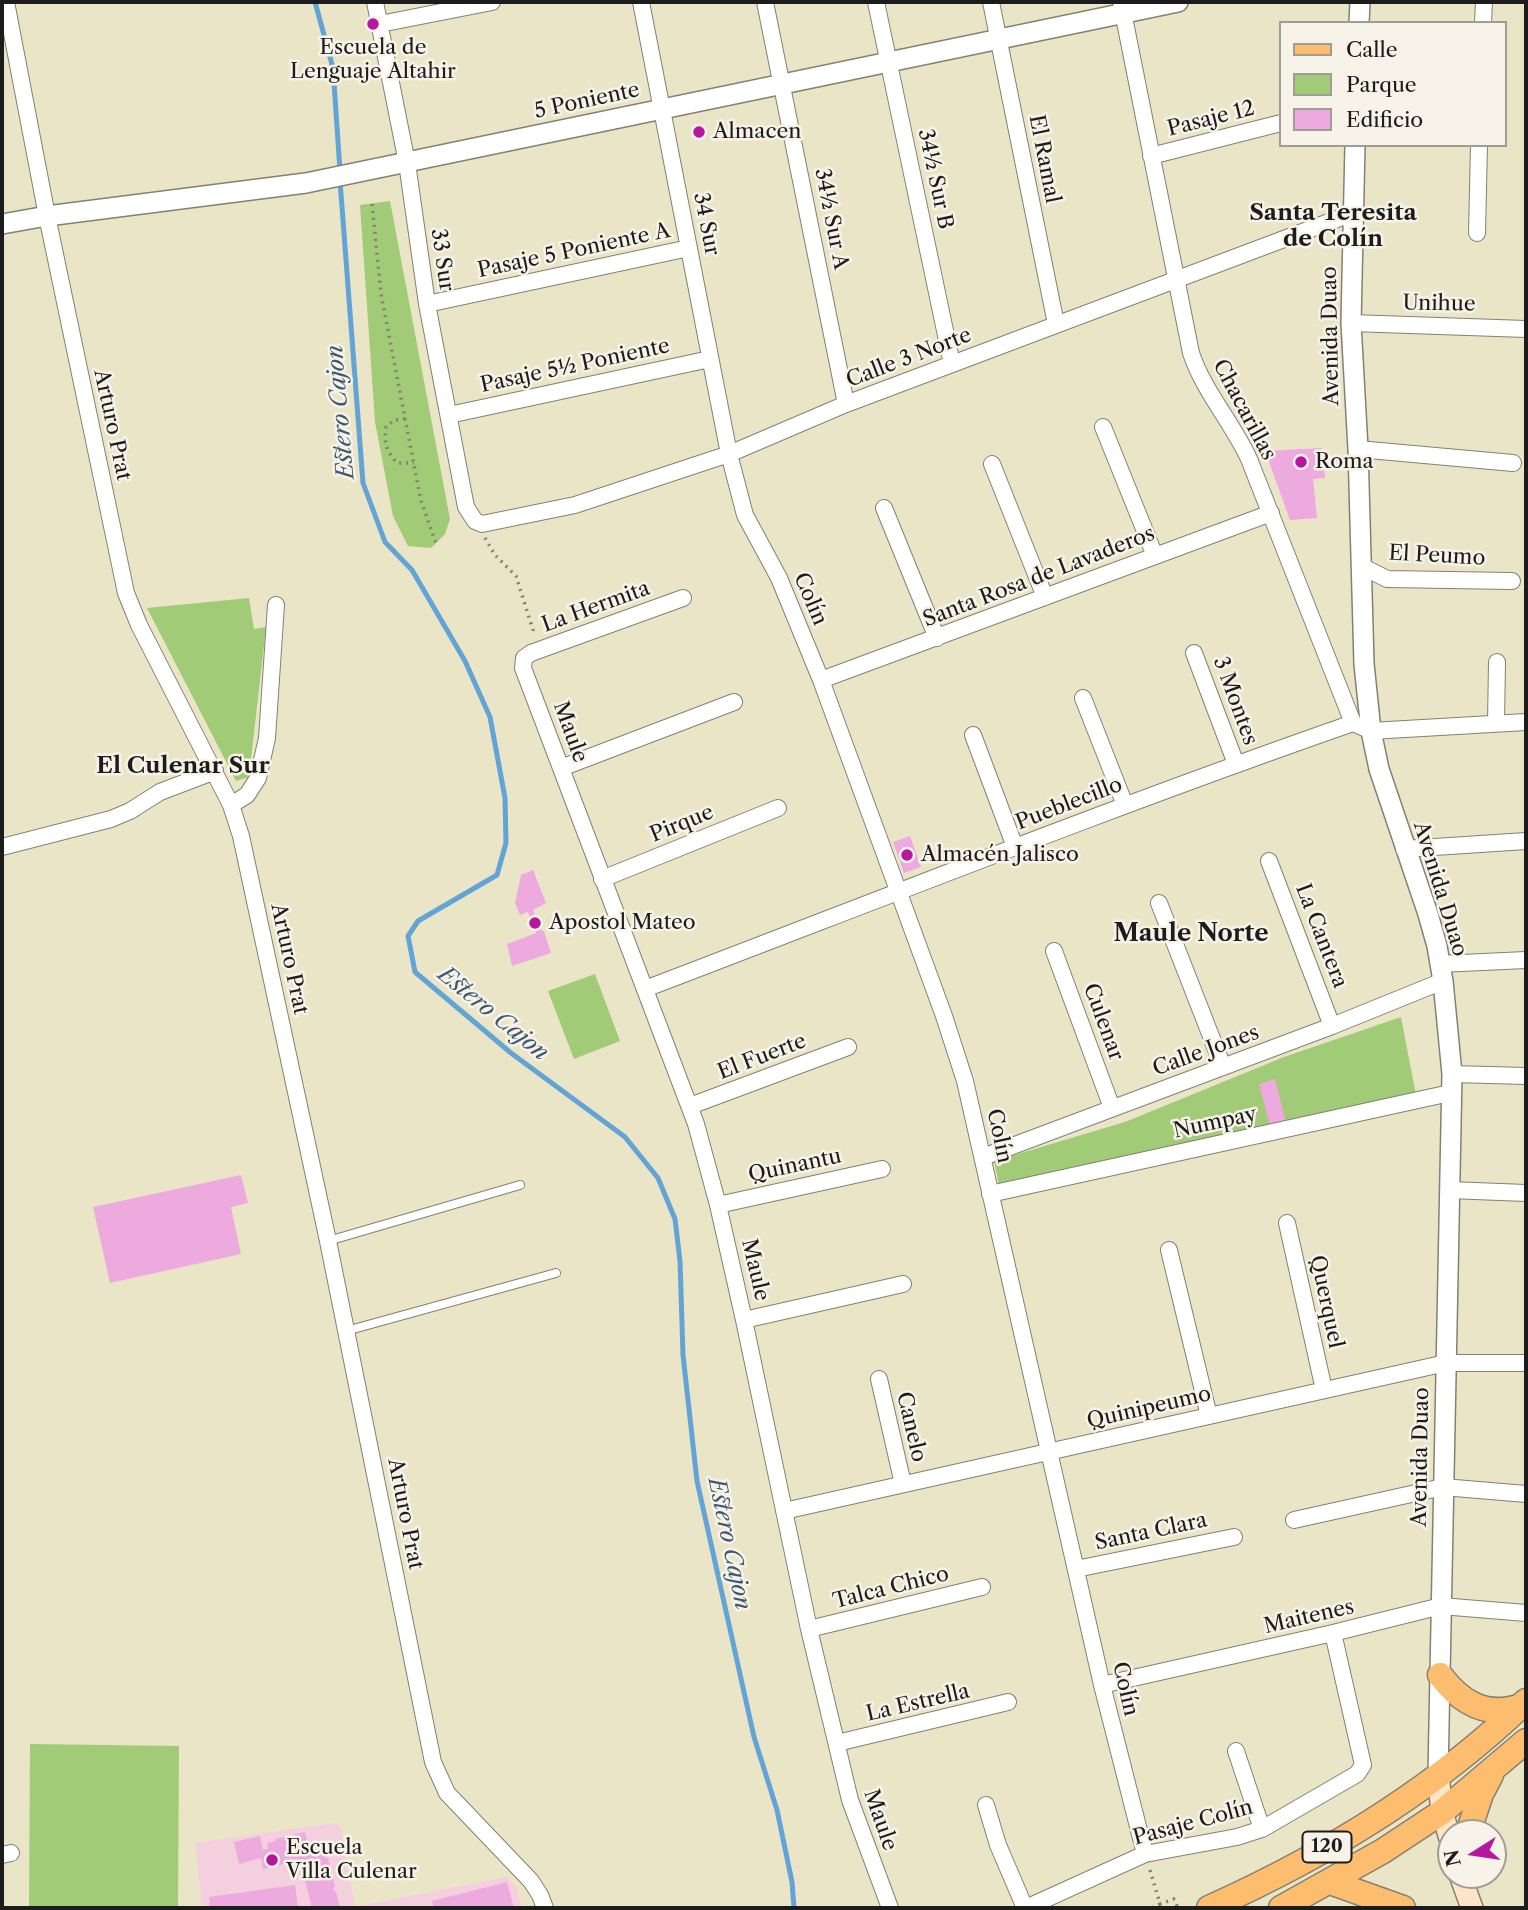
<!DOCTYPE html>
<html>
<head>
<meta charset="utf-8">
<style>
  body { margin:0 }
  #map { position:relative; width:1528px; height:1910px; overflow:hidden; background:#ebe5c7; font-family:"Libre Caslon Text",serif }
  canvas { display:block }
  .frame { position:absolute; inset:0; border:4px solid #1c1c1c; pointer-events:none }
  .legend { position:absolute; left:1279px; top:21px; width:228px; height:126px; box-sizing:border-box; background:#f7f3e8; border:2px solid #9f9d96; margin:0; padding:9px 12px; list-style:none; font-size:21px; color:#1c1c1c }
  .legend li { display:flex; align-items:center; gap:14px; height:35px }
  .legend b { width:35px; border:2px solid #9f9d96 }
  .north { position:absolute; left:1437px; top:1819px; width:70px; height:70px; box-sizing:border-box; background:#f7f3e8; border:2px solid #9f9d96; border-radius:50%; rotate:258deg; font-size:19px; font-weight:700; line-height:28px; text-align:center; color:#1c1c1c }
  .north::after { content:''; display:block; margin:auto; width:24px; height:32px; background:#b5179e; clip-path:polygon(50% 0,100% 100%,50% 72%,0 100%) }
</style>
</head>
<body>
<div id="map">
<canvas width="1528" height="1910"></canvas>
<div class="frame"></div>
<ul class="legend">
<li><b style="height:9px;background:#fcbd6f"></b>Calle</li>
<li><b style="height:19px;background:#a2cb77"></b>Parque</li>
<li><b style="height:19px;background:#edaadf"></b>Edificio</li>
</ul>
<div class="north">N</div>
</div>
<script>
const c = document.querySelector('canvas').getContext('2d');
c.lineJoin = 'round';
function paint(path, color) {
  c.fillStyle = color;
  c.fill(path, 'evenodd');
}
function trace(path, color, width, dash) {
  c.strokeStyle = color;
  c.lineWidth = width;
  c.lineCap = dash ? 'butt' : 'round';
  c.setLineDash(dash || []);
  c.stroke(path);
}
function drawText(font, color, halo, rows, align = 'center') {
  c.font = font + ' "Libre Caslon Text",serif';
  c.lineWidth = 5;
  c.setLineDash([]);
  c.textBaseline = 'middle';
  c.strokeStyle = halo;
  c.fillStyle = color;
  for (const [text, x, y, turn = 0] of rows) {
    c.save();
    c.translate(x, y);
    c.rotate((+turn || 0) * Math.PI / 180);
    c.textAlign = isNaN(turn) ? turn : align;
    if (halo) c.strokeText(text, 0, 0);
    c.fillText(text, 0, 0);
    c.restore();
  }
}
const built = new Path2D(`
  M334 1823 341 1827 355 1907 506 1877 516 1886 522 1908H202L195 1843Z`);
const green = new Path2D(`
  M390 201 450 519 445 534 431 548 408 546 393 516 375 422 360 205Z
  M249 598 254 629 266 627 249 777 236 781 147 608Z
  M595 974 620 1041 574 1059 548 991Z
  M1401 1017 1416 1095 999 1185 994 1161 1125 1122 1284 1057Z
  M30 1744 179 1746 178 1908H29Z`);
const stream = new Path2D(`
  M315 2 333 68 340 171
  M340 181 363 483 385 542 412 570 465 661 490 717 505 798 506 843 497 875 418 921 408 936 415 972 511 1053 625 1137 658 1178 675 1219 680 1261 683 1355 697 1481 754 1737 777 1810 792 1882 794 1908`);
const building = new Path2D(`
  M1322 448 1325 478 1313 479 1317 518 1290 520 1265 451Z
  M910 836 921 867 904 873 893 842Z
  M533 870 546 903 533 910 542 931H544L551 953 512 966 507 944 536 933 528 912 520 915 515 903 521 875Z
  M1275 1079 1286 1122 1270 1127 1259 1084Z
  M241 1175 248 1203 231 1207 241 1254 110 1283 93 1207Z
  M305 1832 310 1854 324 1850 326 1858H328L335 1887 333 1888 334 1892 336 1891 340 1908H312L300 1860 263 1869 261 1858 239 1864 234 1842 260 1836 263 1850 268 1849 267 1843 275 1841V1839Z
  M507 1882 514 1908H434L432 1901Z
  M295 1885 298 1908H210L209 1897Z`);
const path = new Path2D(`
  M372 204 381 294 421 501 436 543
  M405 419 394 420 386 427C384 442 386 451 397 463H414
  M485 538 495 555 516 576 533 630 531 635
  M1150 1870 1160 1904 1174 1899 1178 1908
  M1152 1908 1160 1904`);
const service = new Path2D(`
  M328 1241 520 1185
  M346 1331 556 1273`);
const minor = new Path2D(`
  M6 2 47 216 126 593 139 625 231 805 241 836 328 1241 433 1762 447 1793 531 1881 540 1895 545 1908
  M375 2 407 163 427 304 466 507 475 521 482 524 575 505 729 454 846 404 1353 213
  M641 2 729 454 745 515 779 578 821 680 944 1016 965 1081 1102 1685 1145 1854
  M765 2 846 404
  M876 2 952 364
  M991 2 1056 324
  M1121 2 1191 353C1204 392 1232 422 1249 459L1353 723 1371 731 1526 722
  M1483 23 1484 2
  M380 24 492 2
  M1151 156 1281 123
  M1477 233 1479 145
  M427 304 689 248
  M1351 323 1526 329
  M449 415 710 359
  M1103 427 1155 556
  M1358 449 1513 463
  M992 464 1045 597
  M884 508 937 638
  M1361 566 1387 579 1512 581
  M683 598 531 653 524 658 523 668 696 1124 718 1205 744 1320 809 1629 850 1800 890 1908
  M1194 653 1236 764
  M821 680 1271 513
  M1083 698 1125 805
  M1496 723 1497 662
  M973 735 1015 847
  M561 768 734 702
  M231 805 247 795 258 778 267 738 276 605
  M2 847 111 819 130 811 160 792 215 771
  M1404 849 1526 841
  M1269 861 1332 1026
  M602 879 778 808
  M1159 903 1223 1067
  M1054 951 1112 1108
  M1440 964 1526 960
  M645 989C881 899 1115 806 1353 723
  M1452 1074 1526 1076
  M690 1106 848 1047
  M983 1157 1332 1026 1443 981
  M1449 1190 1526 1193
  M990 1194 1450 1093
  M718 1205 882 1169
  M1287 1223 1324 1390
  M1169 1250 1209 1416
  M744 1320 903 1284
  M879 1379 903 1484
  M784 1511 1446 1363H1526
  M1294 1520 1443 1487 1526 1494
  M1076 1569 1234 1537
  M809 1629 982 1587
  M1102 1685 1333 1633 1441 1606 1526 1613
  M837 1743 1008 1702
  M1236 1751 1262 1829
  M986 1805 998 1845 1025 1908
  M2 1855 11 1853
  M1026 1908 1145 1854 1237 1837 1262 1829 1357 1774 1363 1765 1333 1633`);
const tertiary = new Path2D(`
  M1359 23 1360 2
  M1355 145 1351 323 1358 449 1364 664 1371 731 1379 769 1428 914 1437 946 1443 981 1452 1074 1438 1774
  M2 224 47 216 306 183 1178 2`);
const secondary = new Path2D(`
  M1438 1774 1442 1812 1451 1842
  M1460 1875 1472 1908`);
const primary = new Path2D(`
  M1440 1675C1461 1703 1486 1718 1521 1706
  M1468 1833 1481 1794 1491 1775
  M1330 1882 1403 1908
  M1209 1908C1323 1857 1436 1788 1526 1701
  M1281 1908 1383 1851 1442 1812 1526 1741`);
const markers = [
  [373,24,7,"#b5179e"],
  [699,132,7,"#b5179e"],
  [1301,462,7,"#b5179e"],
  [907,855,7,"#b5179e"],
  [535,923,7,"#b5179e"],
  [272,1860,7,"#b5179e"]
];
const shields = [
  [1327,1847,49]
];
const shieldNames = [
  ["120",1327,1847]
];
const poiNames = [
  ["Escuela de",373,48,"center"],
  ["Lenguaje Altahir",373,72,"center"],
  ["Almacen",713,132],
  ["Roma",1315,462],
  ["Almacén Jalisco",921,855],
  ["Apostol Mateo",549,923],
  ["Escuela",286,1848],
  ["Villa Culenar",286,1872]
];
const streetNames = [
  ["5 Poniente",587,101,-12],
  ["Pasaje 12",1211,119,-14],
  ["El Ramal",1044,159,79],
  ["34½ Sur B",935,179,78],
  ["34½ Sur A",831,219,79],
  ["34 Sur",706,224,79],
  ["Pasaje 5 Poniente A",574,251,-12],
  ["33 Sur",442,260,82],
  ["Unihue",1439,304,1],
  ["Avenida Duao",1331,336,-91],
  ["Calle 3 Norte",909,358,-21],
  ["Pasaje 5½ Poniente",575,366,-12],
  ["Chacarillas",1244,410,62],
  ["Arturo Prat",112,425,78],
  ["El Peumo",1437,556,3],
  ["Santa Rosa de Lavaderos",1039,577,-21],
  ["Colín",810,599,67],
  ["La Hermita",596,607,-20],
  ["3 Montes",1235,701,70],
  ["Maule",570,732,70],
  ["Pueblecillo",1069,804,-21],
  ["Pirque",682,824,-22],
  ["Avenida Duao",1440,889,73],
  ["La Cantera",1321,936,69],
  ["Arturo Prat",289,959,78],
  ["Culenar",1103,1022,70],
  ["Calle Jones",1206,1051,-20],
  ["El Fuerte",762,1057,-21],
  ["Numpay",1215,1123,-12],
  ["Colín",999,1136,78],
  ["Quinantu",795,1166,-12],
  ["Maule",755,1270,77],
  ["Querquel",1326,1302,78],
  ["Quinipeumo",1149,1408,-13],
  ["Canelo",911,1427,77],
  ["Avenida Duao",1421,1457,-89],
  ["Arturo Prat",405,1514,79],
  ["Santa Clara",1151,1532,-12],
  ["Talca Chico",891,1588,-14],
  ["Maitenes",1309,1617,-13],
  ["Colín",1125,1689,77],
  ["La Estrella",918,1703,-13],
  ["Maule",880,1820,71],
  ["Pasaje Colín",1193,1823,-15]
];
const neighbourhoodNames = [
  ["Santa Teresita",1333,213],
  ["de Colín",1333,239],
  ["El Culenar Sur",183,766]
];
const waterNames = [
  ["Estero Cajon",341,412,-95],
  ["Estero Cajon",493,1014,39],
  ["Estero Cajon",729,1544,78]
];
const quarterNames = [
  ["Maule Norte",1191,934]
];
paint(built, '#f4cfdd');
paint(green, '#a2cb77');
trace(stream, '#62a4d5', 5);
paint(building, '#edaadf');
trace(service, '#848072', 10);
trace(minor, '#848072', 18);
trace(tertiary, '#848072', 22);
trace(secondary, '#848072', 24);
trace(primary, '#848072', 27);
trace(path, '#848072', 3.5, [2, 5]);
trace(service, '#fff', 8);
trace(minor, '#fff', 16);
trace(tertiary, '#fff', 19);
trace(secondary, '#fee5c5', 21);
trace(primary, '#fcbd6f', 24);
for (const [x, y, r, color] of markers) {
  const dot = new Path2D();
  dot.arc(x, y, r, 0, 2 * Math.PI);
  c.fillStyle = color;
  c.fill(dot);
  trace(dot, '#f7f3e8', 2.5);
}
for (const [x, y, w] of shields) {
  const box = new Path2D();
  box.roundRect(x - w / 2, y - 15.5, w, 31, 5);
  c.fillStyle = '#f7f3e8';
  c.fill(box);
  trace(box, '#1c1c1c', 2);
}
drawText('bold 19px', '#1c1c1c', null, shieldNames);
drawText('21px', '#1c1c1c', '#f7f3e8', poiNames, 'left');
drawText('21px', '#1c1c1c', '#f7f3e8', streetNames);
drawText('bold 23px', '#1c1c1c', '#f7f3e8', neighbourhoodNames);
drawText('italic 23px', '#3c596f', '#f7f3e8', waterNames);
drawText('bold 24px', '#1c1c1c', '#f7f3e8', quarterNames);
</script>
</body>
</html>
